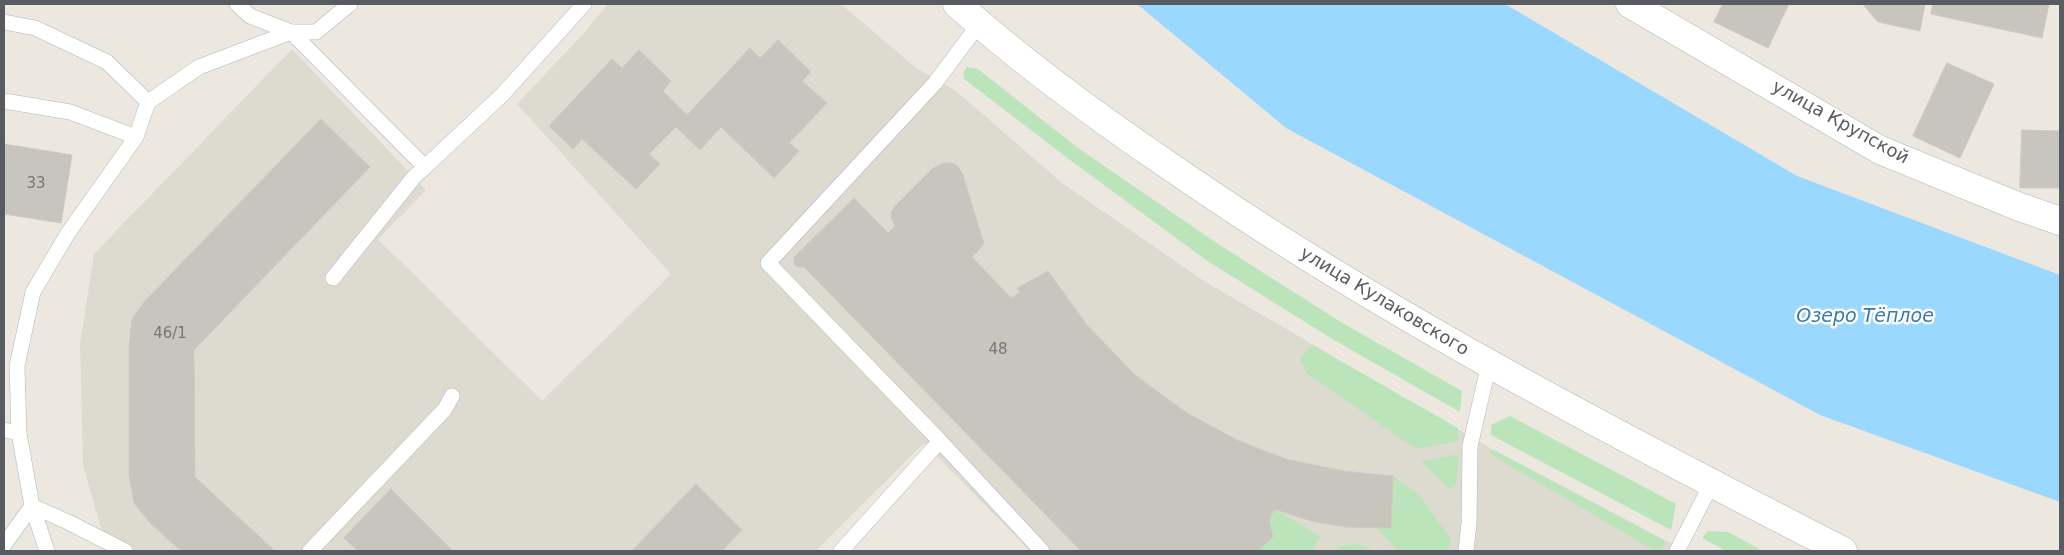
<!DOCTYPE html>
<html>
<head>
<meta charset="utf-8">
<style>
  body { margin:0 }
  #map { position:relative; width:2064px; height:555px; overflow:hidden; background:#ece8df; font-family:"DejaVu Sans",sans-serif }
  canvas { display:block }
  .frame { position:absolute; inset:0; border:5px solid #585c60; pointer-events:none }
</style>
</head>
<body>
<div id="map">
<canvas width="2064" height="555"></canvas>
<div class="frame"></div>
</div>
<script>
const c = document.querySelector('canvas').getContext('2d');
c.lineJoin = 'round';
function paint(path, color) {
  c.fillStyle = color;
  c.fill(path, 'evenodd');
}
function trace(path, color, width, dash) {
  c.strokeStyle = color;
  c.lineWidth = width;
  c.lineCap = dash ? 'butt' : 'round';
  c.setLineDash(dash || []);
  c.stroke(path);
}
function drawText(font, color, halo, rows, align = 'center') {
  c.font = font + ' "DejaVu Sans",sans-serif';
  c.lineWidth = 5;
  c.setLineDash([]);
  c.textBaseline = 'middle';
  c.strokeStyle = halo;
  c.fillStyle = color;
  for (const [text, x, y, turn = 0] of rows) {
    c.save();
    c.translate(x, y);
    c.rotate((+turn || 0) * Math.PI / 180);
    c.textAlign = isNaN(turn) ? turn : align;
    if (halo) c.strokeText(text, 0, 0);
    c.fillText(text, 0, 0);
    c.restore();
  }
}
const education = new Path2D(`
  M608 4H841L916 68 956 91 1062 183 1204 281 1492 449 1686 551H1258L1273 537 1269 522 1274 509 1311 521 1345 527H1391L1393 476 1343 471 1286 459 1237 440 1187 413 1135 375 1087 325 1048 271 1018 288 1020 292 1011 298 972 257 984 244 963 175 958 166 952 163H944L933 168 895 206 891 213 892 220 895 226 888 233 854 198 794 256V264L797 267H804L1081 551H1030L924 443 816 551H722L742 530 696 485 632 551H453L391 490 345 538 358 551H275L195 477 194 350 370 167 321 119 144 302 132 319 129 348V475L134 503 150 523 181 551H108L83 466 80 344 94 254 292 49 426 190 378 239 542 401 671 274 517 104 584 33Z`);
const green = new Path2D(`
  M967 67 978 69 1078 148 1218 244 1344 324 1462 391 1460 412 1334 340 1206 260 1070 160 964 79 963 73Z
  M1312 345 1458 428V441L1416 449 1306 373 1300 359Z
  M1510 416 1676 504 1671 530 1491 435V425Z
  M1492 449 1665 541 1662 551H1655L1490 454Z
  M1454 455 1459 458 1456 486 1449 489 1421 461Z
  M1393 476 1420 496 1451 539 1449 551H1398L1377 528 1391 527Z
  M1274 509 1320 536 1313 551H1258L1273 537 1269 522Z
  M1708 531 1728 532 1763 551H1726L1702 538Z
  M1354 544 1366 547 1374 551H1332L1341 546Z`);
const water = new Path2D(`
  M1137 4H1505L1797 176 2060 275V502L1820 415 1286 128Z`);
const building = new Path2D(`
  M1723 4H1789L1768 48 1714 22Z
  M1863 4H1925L1920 31 1878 22Z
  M1933 4H2049L2042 38 1931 14Z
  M778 40 811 72 802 81 827 103 789 143 799 151 774 178 721 127 700 150 676 127 649 154 660 164 636 189 582 139 573 149 549 126 612 59 622 68 639 50 671 81 663 91 687 115 750 48 760 58Z
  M1947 63 1994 84 1960 158 1913 136Z
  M321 119 370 167 194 350 195 477 275 551H181L150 523 134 503 129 475V348L132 319 144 302Z
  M2022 130 2060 131V188H2020Z
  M4 144 72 155 61 223 4 214Z
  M944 163H952L958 166 963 175 984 244 972 257 1011 298 1020 292 1017 288 1048 271 1087 325 1135 375 1187 413 1237 440 1286 459 1343 471 1393 476 1391 528 1345 527 1311 521 1274 509 1269 522 1273 537 1258 551H1081L804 267H797L794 264V257L854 198 888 233 895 226 892 220 891 213 895 206 933 168Z
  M696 484 742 530 722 551H632Z
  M391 489 453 551H358L344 538Z`);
const lane = new Path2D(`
  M237 4 250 16 291 32H316L350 4
  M4 22 35 28 107 62 148 102
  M4 101 70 112 136 137
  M333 278 414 177 425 167
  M4 430 19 433 32 506 47 551
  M19 433 17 366 33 292 68 233 136 137 148 102 199 67 291 32 425 167 502 95 584 4
  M940 441 768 263 935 83 979 24
  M32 506 68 522 125 551
  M4 545 32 506
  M310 551 445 409 452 396
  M841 551 940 441 1042 551
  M1466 551 1469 523 1470 446 1489 364
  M1677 551 1712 483`);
const street = new Path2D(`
  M1630 4 1880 150 2017 206 2060 221`);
const secondary = new Path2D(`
  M957 4C1022 62 1093 114 1165 163 1379 312 1611 432 1843 551`);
const numberNames = [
  ["33",36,184],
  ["46/1",170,334],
  ["48",998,350]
];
const streetNames = [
  ["улица Крупской",1840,123,29],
  ["улица Кулаковского",1384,302,31]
];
const waterNames = [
  ["Озеро Тёплое",1865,317]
];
paint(education, '#dddad0');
paint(green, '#bce4bb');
paint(water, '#9bd8ff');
paint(building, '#c8c5be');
trace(building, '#d0c9be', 1);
trace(lane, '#b2b6ba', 16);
trace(street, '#b2b6ba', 29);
trace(secondary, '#b3b7bc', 29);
trace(lane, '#fff', 15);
trace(street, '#fff', 28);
trace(secondary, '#fff', 28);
drawText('15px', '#747678', null, numberNames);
drawText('18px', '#585c60', '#fff', streetNames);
drawText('italic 19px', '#3a78b0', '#fff', waterNames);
</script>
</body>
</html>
